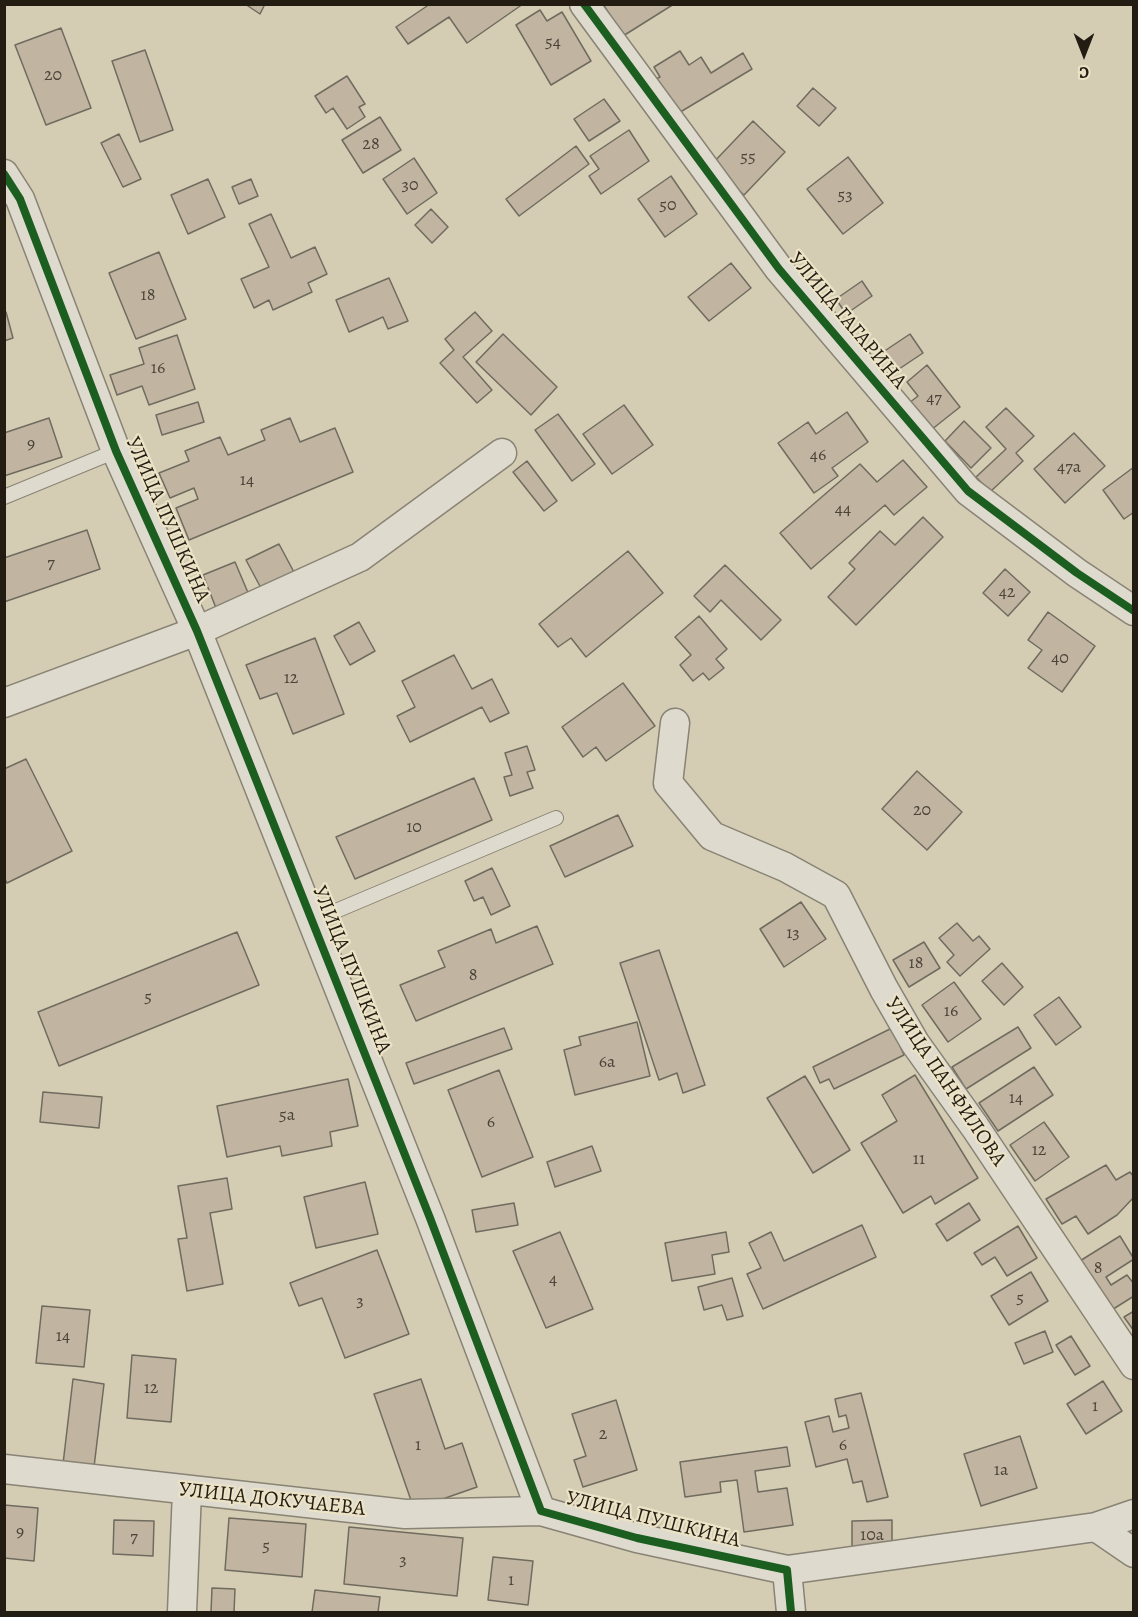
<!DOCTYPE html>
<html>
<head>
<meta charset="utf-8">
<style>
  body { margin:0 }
  #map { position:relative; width:1138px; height:1617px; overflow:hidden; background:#d4cdb4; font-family:Alegreya,serif }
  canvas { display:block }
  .frame { position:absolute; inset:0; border:6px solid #231c13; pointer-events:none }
  .north { position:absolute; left:1054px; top:24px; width:60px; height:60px; -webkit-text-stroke:4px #ece3c6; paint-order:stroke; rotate:180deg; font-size:16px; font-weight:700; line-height:24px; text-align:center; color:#231c13 }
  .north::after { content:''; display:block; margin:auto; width:21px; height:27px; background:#231c13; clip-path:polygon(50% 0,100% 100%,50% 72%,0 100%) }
</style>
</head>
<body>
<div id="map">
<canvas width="1138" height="1617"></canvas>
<div class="frame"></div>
<div class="north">С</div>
</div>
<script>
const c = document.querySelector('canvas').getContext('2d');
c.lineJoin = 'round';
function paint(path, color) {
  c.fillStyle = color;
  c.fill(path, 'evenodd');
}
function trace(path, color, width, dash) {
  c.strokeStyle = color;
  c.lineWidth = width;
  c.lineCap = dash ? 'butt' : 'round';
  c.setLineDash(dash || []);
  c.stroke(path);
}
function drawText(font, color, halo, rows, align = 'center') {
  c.font = font + ' Alegreya,serif';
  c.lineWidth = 4.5;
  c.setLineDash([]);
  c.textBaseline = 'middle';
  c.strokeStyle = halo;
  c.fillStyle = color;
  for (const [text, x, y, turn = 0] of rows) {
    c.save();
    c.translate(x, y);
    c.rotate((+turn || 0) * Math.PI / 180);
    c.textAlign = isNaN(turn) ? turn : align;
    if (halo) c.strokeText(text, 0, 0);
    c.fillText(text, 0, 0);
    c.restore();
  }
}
const building = new Path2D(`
  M245 4H265L260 14Z
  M430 4H523L467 43 449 17 408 44 396 27Z
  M603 4H674L623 36Z
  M540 10 547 21 562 12 591 61 551 85 516 25Z
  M61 28 91 108 46 125 15 45Z
  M145 50 173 130 140 142 112 61Z
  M680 51 689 65 701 57 711 73 743 53 752 69 677 114 656 79 660 77 654 67Z
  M347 76 365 104 359 107 365 117 347 129 333 108 326 113 315 96Z
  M813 88 836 108 819 126 797 106Z
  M604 99 620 121 589 141 574 119Z
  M380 117 401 150 363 173 342 140Z
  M753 121 785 152 744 195 711 165Z
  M629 130 649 161 601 194 589 176 599 169 590 156Z
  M119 134 141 179 123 187 101 143Z
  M576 146 589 164 519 216 506 199Z
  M848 157 883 203 843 234 807 189Z
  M414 158 437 193 407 214 383 179Z
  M671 176 697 214 665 237 638 199Z
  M208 179 225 217 188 234 171 195Z
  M251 179 258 196 239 204 232 187Z
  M431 209 448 227 432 243 415 225Z
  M271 214 291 258 315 247 327 274 308 283 312 292 273 310 269 300 254 308 241 279 269 267 249 224Z
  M159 252 186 319 136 339 109 273Z
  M731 263 751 288 709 321 688 297Z
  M389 278 408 321 388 329 383 317 349 332 336 300Z
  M862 281 872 296 846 314 836 299Z
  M6 312 13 338 4 341V313Z
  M475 312 492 331 463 357 492 390 477 403 440 363 454 350 445 339Z
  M503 334 557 387 531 415 476 362Z
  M910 334 923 353 896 371 883 352Z
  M177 335 195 389 149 405 142 386 117 395 110 375 144 364 139 348Z
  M927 365 960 407 931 430 909 403 918 396 907 382Z
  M198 402 204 422 162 435 156 415Z
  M624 405 653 445 612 474 583 434Z
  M1006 408 1034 436 1016 453 1023 461 990 492 976 477 1006 449 986 427Z
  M847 412 868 442 832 468 838 476 814 493 778 443 808 422 816 434Z
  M558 414 595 464 572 481 535 430Z
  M49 418 62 457 4 476V433Z
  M290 418 300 442 335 428 353 472 189 540 176 508 198 499 194 488 170 498 159 473 189 461 185 451 220 437 228 455 265 440 261 430Z
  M964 421 991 448 971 468 945 441Z
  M1074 433 1105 466 1065 503 1034 469Z
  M903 460 927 487 894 515 885 505 811 569 780 533 860 464 877 482Z
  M527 461 557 501 544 511 513 472Z
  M1134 467V512L1124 519 1103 490Z
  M923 517 943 537 856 625 828 597 855 569 849 563 880 531 895 545Z
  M87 530 100 569 4 602V558Z
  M279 544 295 574 262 590 246 560Z
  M628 551 663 593 586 657 571 638 558 647 539 624Z
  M235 562 249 595 216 608 203 575Z
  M725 565 781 620 761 640 721 600 710 612 694 596Z
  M1005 569 1030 592 1008 616 983 593Z
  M1048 612 1095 646 1062 692 1028 668 1042 650 1028 640Z
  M699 616 727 649 716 659 724 668 709 680 703 673 693 681 680 665 691 655 675 637Z
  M359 622 375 651 350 665 334 636Z
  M315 638 344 714 293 734 277 693 260 699 246 665Z
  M454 655 472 689 492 679 509 713 490 722 482 707 410 742 397 716 415 707 402 681Z
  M623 683 655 726 606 761 596 747 583 757 562 727Z
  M527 746 535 770 527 772 533 788 510 796 504 777 512 775 505 753Z
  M26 759 72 851 7 883 4 878V769Z
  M917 771 962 812 927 850 882 809Z
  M474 778 492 820 355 879 336 837Z
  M618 815 633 846 565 877 550 846Z
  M492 868 510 906 491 915 483 897 474 901 465 881Z
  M801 902 826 939 784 967 760 929Z
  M957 923 973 941 979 936 990 949 960 976 947 962 954 955 939 938Z
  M537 926 553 964 416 1021 400 985 445 967 438 951 491 929 496 943Z
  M237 932 259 985 59 1066 38 1012Z
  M924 942 940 968 909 987 893 960Z
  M659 950 705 1085 683 1093 677 1073 659 1080 620 963Z
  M1002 963 1023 987 1004 1005 982 981Z
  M954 982 981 1019 948 1042 922 1005Z
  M1059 997 1081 1027 1056 1045 1034 1015Z
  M637 1022 650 1076 575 1095 564 1050 581 1045 579 1037Z
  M1018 1027 1031 1048 966 1089 952 1067Z
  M504 1028 512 1049 414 1084 406 1063Z
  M892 1028 904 1055 834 1089 829 1079 820 1083 813 1067Z
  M1034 1067 1053 1095 998 1131 979 1103Z
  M499 1070 533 1157 482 1177 448 1090Z
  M915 1075 978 1178 935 1204 931 1196 903 1213 861 1143 897 1121 882 1095Z
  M805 1076 850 1150 813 1173 767 1098Z
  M348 1079 358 1126 330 1132 332 1146 282 1156 280 1146 227 1157 217 1106Z
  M43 1092 102 1097 99 1128 40 1122Z
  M1044 1122 1069 1157 1035 1181 1010 1145Z
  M592 1146 601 1171 555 1187 547 1162Z
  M1106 1165 1116 1180 1130 1172 1134 1177V1197L1117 1215 1088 1234 1076 1216 1062 1224 1046 1199Z
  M227 1178 232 1209 210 1213 223 1284 187 1291 178 1239 187 1238 178 1186Z
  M365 1182 378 1234 316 1248 304 1197Z
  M514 1203 518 1225 476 1232 472 1210Z
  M969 1203 980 1220 947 1241 936 1224Z
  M862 1225 876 1257 763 1309 747 1274 761 1268 749 1243 771 1232 784 1261Z
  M1018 1226 1037 1258 1007 1276 995 1257 982 1265 974 1253Z
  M560 1232 593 1309 546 1328 513 1251Z
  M726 1232 729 1252 712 1255 715 1274 672 1281 665 1243Z
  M1120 1236 1134 1259 1106 1277 1111 1285 1127 1275 1134 1284V1296L1107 1313 1075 1264Z
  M377 1250 409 1334 345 1358 322 1298 299 1306 290 1283Z
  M1031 1272 1048 1301 1009 1325 991 1296Z
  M732 1278 743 1316 727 1320 722 1305 704 1310 698 1287Z
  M42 1306 90 1310 84 1367 36 1363Z
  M1134 1311V1331L1124 1317Z
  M1045 1331 1053 1352 1024 1364 1015 1343Z
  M1071 1336 1090 1366 1075 1375 1056 1345Z
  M132 1355 176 1359 171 1422 127 1418Z
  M73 1379 104 1384 94 1467 63 1464Z
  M421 1379 445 1449 462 1443 477 1487 414 1509 374 1394Z
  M1103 1381 1122 1411 1086 1434 1067 1404Z
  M861 1393 888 1497 867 1502 862 1481 853 1483 847 1459 816 1467 805 1422 829 1416 833 1432 849 1428 846 1415 839 1417 835 1399Z
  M616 1400 637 1470 583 1487 574 1460 586 1456 572 1414Z
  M1020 1436 1037 1488 981 1506 964 1454Z
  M787 1447 790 1466 755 1471 758 1492 787 1488 793 1525 744 1532 737 1480 720 1482 721 1492 685 1497 680 1462Z
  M4 1505 38 1508 34 1561 4 1558Z
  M229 1518 306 1524 302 1577 225 1570Z
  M114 1520 154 1521 153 1556 113 1554Z
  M892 1520V1552H852V1521Z
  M349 1527 463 1538 457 1596 344 1584Z
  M493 1557 533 1561 528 1605 488 1600Z
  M212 1588 235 1589 234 1612H211Z
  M315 1590 380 1597 378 1612H312Z`);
const lane = new Path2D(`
  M4 497 116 451
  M312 921 556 818`);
const street = new Path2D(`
  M584 4 779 269 968 491 1077 573 1134 611
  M4 174 20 199 116 451 197 631 430 1218 541 1511 637 1538 787 1570 791 1612
  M4 703 197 631 360 557 502 453
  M675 723 668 783 712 836 785 867 836 895 884 989 915 1043 975 1127 1134 1365
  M4 1469 405 1514 541 1511
  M1096 1527 1134 1514
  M787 1570 1096 1527 1134 1553
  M182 1612 187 1491`);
const cycleway = new Path2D(`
  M584 4 779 269 968 491 1077 573 1134 611
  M4 174 20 199 116 451 197 631 430 1218 541 1511 637 1538 787 1570 791 1612`);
const numberNames = [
  ["54",553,43],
  ["20",53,76],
  ["28",371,145],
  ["55",748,158],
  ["30",410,186],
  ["53",845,196],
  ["50",668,206],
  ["18",148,296],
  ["16",158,369],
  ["47",934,399],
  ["9",31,445],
  ["46",818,456],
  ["47а",1069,468],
  ["14",247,481],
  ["44",843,510],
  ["7",51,564],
  ["42",1007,593],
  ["40",1060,659],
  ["12",291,679],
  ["20",922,811],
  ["10",414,828],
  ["13",793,934],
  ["18",916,964],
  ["8",473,976],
  ["5",148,998],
  ["16",951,1012],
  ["6а",607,1063],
  ["14",1016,1099],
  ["5а",287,1116],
  ["6",491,1123],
  ["12",1039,1151],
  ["11",919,1160],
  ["8",1098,1269],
  ["4",553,1280],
  ["5",1020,1299],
  ["3",360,1302],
  ["14",63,1337],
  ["12",151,1389],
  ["1",1095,1407],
  ["2",603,1435],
  ["1",418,1446],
  ["6",843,1446],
  ["1а",1001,1471],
  ["9",20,1533],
  ["10а",872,1536],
  ["7",134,1538],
  ["5",266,1547],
  ["3",403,1561],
  ["1",511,1581]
];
const streetNames = [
  ["УЛИЦА ГАГАРИНА",847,321,50],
  ["УЛИЦА ПУШКИНА",167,520,66],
  ["УЛИЦА ПУШКИНА",351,970,68],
  ["УЛИЦА ПАНФИЛОВА",945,1082,56],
  ["УЛИЦА ДОКУЧАЕВА",272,1500,6],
  ["УЛИЦА ПУШКИНА",653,1520,14]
];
paint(building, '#c1b5a2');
trace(building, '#706b5e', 1.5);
trace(lane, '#888374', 16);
trace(street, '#888374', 31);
trace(lane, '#dedace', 14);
trace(street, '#dedace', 28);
trace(cycleway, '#1b5e20', 8);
drawText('18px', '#4c4438', null, numberNames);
drawText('21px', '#231c13', '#ece3c6', streetNames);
</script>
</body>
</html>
